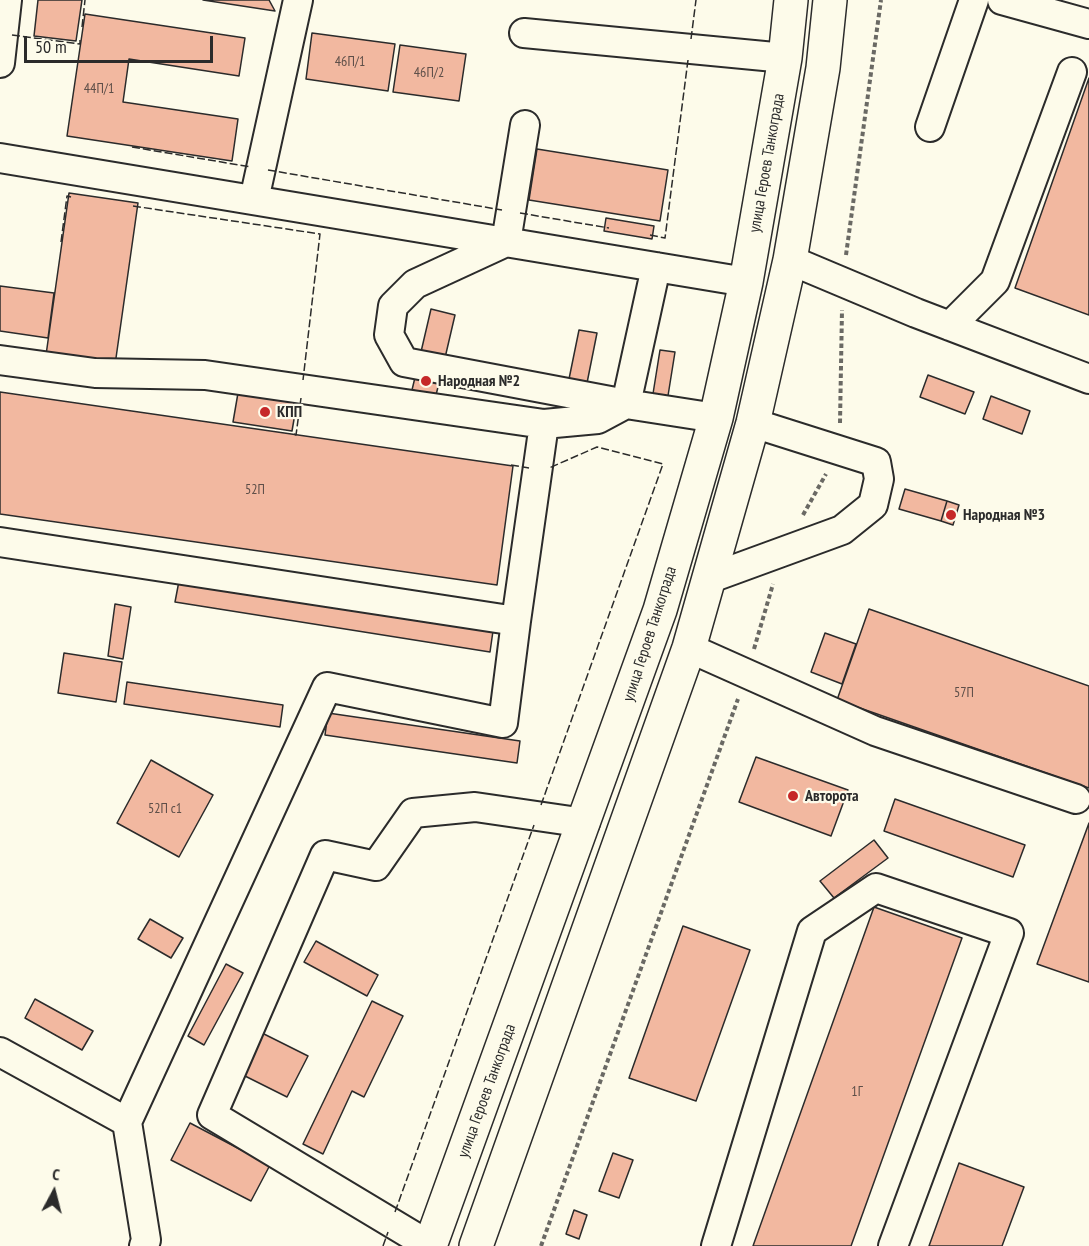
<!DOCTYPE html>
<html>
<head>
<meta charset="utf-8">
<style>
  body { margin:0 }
  #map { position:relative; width:1089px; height:1246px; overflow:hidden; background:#fdfbea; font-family:"PT Sans Narrow",sans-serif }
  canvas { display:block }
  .north { position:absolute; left:24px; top:1162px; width:60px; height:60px; -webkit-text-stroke:4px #fdfbea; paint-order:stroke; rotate:7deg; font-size:16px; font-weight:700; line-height:24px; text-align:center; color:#2b2b2b }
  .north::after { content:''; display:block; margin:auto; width:21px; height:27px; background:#2b2b2b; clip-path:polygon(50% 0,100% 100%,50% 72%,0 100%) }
  .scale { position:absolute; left:24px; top:36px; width:189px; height:27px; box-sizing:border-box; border:3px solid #2b2b2b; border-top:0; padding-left:8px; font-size:18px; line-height:21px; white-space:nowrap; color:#2b2b2b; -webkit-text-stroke:4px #fdfbea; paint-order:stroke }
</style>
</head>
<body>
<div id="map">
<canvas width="1089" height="1246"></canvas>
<div class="north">С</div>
<div class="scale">50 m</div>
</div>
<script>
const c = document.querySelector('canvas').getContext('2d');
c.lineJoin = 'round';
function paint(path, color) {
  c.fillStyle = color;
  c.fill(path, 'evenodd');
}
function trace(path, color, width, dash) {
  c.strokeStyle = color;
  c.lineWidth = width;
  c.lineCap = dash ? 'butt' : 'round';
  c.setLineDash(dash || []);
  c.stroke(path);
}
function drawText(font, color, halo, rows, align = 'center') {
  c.font = font + ' "PT Sans Narrow",sans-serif';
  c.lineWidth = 4.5;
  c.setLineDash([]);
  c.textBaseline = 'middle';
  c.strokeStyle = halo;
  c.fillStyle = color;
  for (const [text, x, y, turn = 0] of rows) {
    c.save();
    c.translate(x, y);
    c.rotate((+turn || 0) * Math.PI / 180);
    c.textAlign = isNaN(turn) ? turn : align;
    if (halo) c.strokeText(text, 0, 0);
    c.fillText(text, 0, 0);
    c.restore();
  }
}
const building = new Path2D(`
  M38 0H82L76 41 34 36Z
  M203 0H269L275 11Z
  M85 14 245 38 239 76 129 59 123 102 238 119 232 161 67 136Z
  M312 33 395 44 388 91 306 79Z
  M400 45 466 54 459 101 393 92Z
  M1089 78V315L1015 288Z
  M537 149 668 170 660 221 529 200Z
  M69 193 138 203 114 372 45 362Z
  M606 218 654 226 652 239 604 231Z
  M0 286 54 293 48 338 0 331Z
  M431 309 455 315 441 375 417 369Z
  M579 330 597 333 587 383 569 379Z
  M660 350 675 352 667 402 652 400Z
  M417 369 441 375 436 395 412 390Z
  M928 375 974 392 965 414 920 397Z
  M0 392 513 466 497 585 0 514Z
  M238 393 297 402 292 431 233 422Z
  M991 396 1030 411 1022 434 983 419Z
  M905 489 947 501 941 521 899 509Z
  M947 501 959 505 953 525 941 521Z
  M179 581 493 631 490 652 175 602Z
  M115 604 131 607 123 659 108 656Z
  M869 609 1089 686V788L837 700Z
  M825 633 856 644 842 684 811 672Z
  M64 653 122 662 116 702 58 693Z
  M127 682 283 705 280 727 124 704Z
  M328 713 520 741 517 763 325 735Z
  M756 757 848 790 831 836 739 802Z
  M151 760 213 795 179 857 117 823Z
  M895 799 1025 845 1013 877 884 831Z
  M1089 823V982L1037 964Z
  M874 840 888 858 834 898 820 881Z
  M874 907 962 938 851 1246H753Z
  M150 919 183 938 171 958 138 939Z
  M683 926 750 950 696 1101 629 1078Z
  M316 941 378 975 367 996 304 962Z
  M226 964 243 973 204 1045 188 1036Z
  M35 999 93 1031 82 1050 25 1018Z
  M372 1001 403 1016 364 1097 352 1091 323 1154 303 1144Z
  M258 1031 308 1056 287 1097 237 1072Z
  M190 1123 270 1165 251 1201 171 1160Z
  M613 1153 633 1160 619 1198 599 1191Z
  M959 1163 1024 1187 1002 1246H929Z
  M574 1210 587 1215 579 1239 566 1234Z`);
const path = new Path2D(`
  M846 255 881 0
  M840 423 842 310
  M803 515 826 474
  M754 649 773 584
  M541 1246 738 699`);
const minor = new Path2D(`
  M1002 0 1089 24
  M524 33 785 58
  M0 63 7 0
  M525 125 506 242 415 284 393 306 389 335 404 362 626 404 716 418
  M930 127 974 0
  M0 158 746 282
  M254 200 298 0
  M790 260 916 313 1089 379
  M950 326 995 281 1072 72
  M0 360 95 373 205 375 544 424
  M0 542 516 621 544 424 598 419 626 404 656 267
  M708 579 842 530 873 505 879 479 876 462 753 423
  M689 648 875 731 1076 799
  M0 1052 127 1122
  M144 1246 146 1240 127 1122 327 687 503 723 516 621
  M430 1246 212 1115 325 855 376 866 413 813 475 807 585 823
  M716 1246 812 931 876 888 1009 933 893 1246`);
const major = new Path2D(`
  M430 1246 660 610 716 418 746 282 785 58 791 0
  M476 1246 689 648 753 423 790 260 823 68 830 0`);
const fence = new Path2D(`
  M82 27 85 0
  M12 35 80 44V40
  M691 39 696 0
  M132 147 251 167
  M268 170 502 210
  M133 206 320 234 303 380
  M520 213 609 228
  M650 235 665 238 688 60
  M61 242 67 196 71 197
  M294 434 296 435 301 398
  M511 465 529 468
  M541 805 663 464 597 447 549 468
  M395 1212 534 825
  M383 1246 388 1232`);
const markers = [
  [426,381,6,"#c62828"],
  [265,412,6,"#c62828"],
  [951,515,6,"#c62828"],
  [793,796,6,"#c62828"]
];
const numberNames = [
  ["46П/1",350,62],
  ["46П/2",429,73],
  ["44П/1",99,89],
  ["52П",255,490],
  ["57П",964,693],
  ["52П с1",165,809],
  ["1Г",857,1092]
];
const streetNames = [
  ["улица Героев Танкограда",767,163,-80],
  ["улица Героев Танкограда",650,634,-72],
  ["улица Героев Танкограда",487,1091,-70]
];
const poiNames = [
  ["Народная №2",438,381],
  ["КПП",277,412],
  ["Народная №3",963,515],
  ["Авторота",805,796]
];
paint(building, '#f2b8a0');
trace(building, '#2b2b2b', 1.5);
trace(minor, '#2b2b2b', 32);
trace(major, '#2b2b2b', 36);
trace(path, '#6a6964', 4, [4.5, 3]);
trace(minor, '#fdfbea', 28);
trace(major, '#fdfbea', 33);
trace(fence, '#2b2b2b', 1.5, [8, 3]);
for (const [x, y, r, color] of markers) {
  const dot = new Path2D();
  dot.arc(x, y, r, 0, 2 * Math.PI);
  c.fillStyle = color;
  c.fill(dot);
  trace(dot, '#fdfbea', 2);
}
drawText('14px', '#5d4e48', null, numberNames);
drawText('16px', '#2b2b2b', '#fdfbea', streetNames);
drawText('bold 16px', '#2b2b2b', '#fdfbea', poiNames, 'left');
</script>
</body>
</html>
